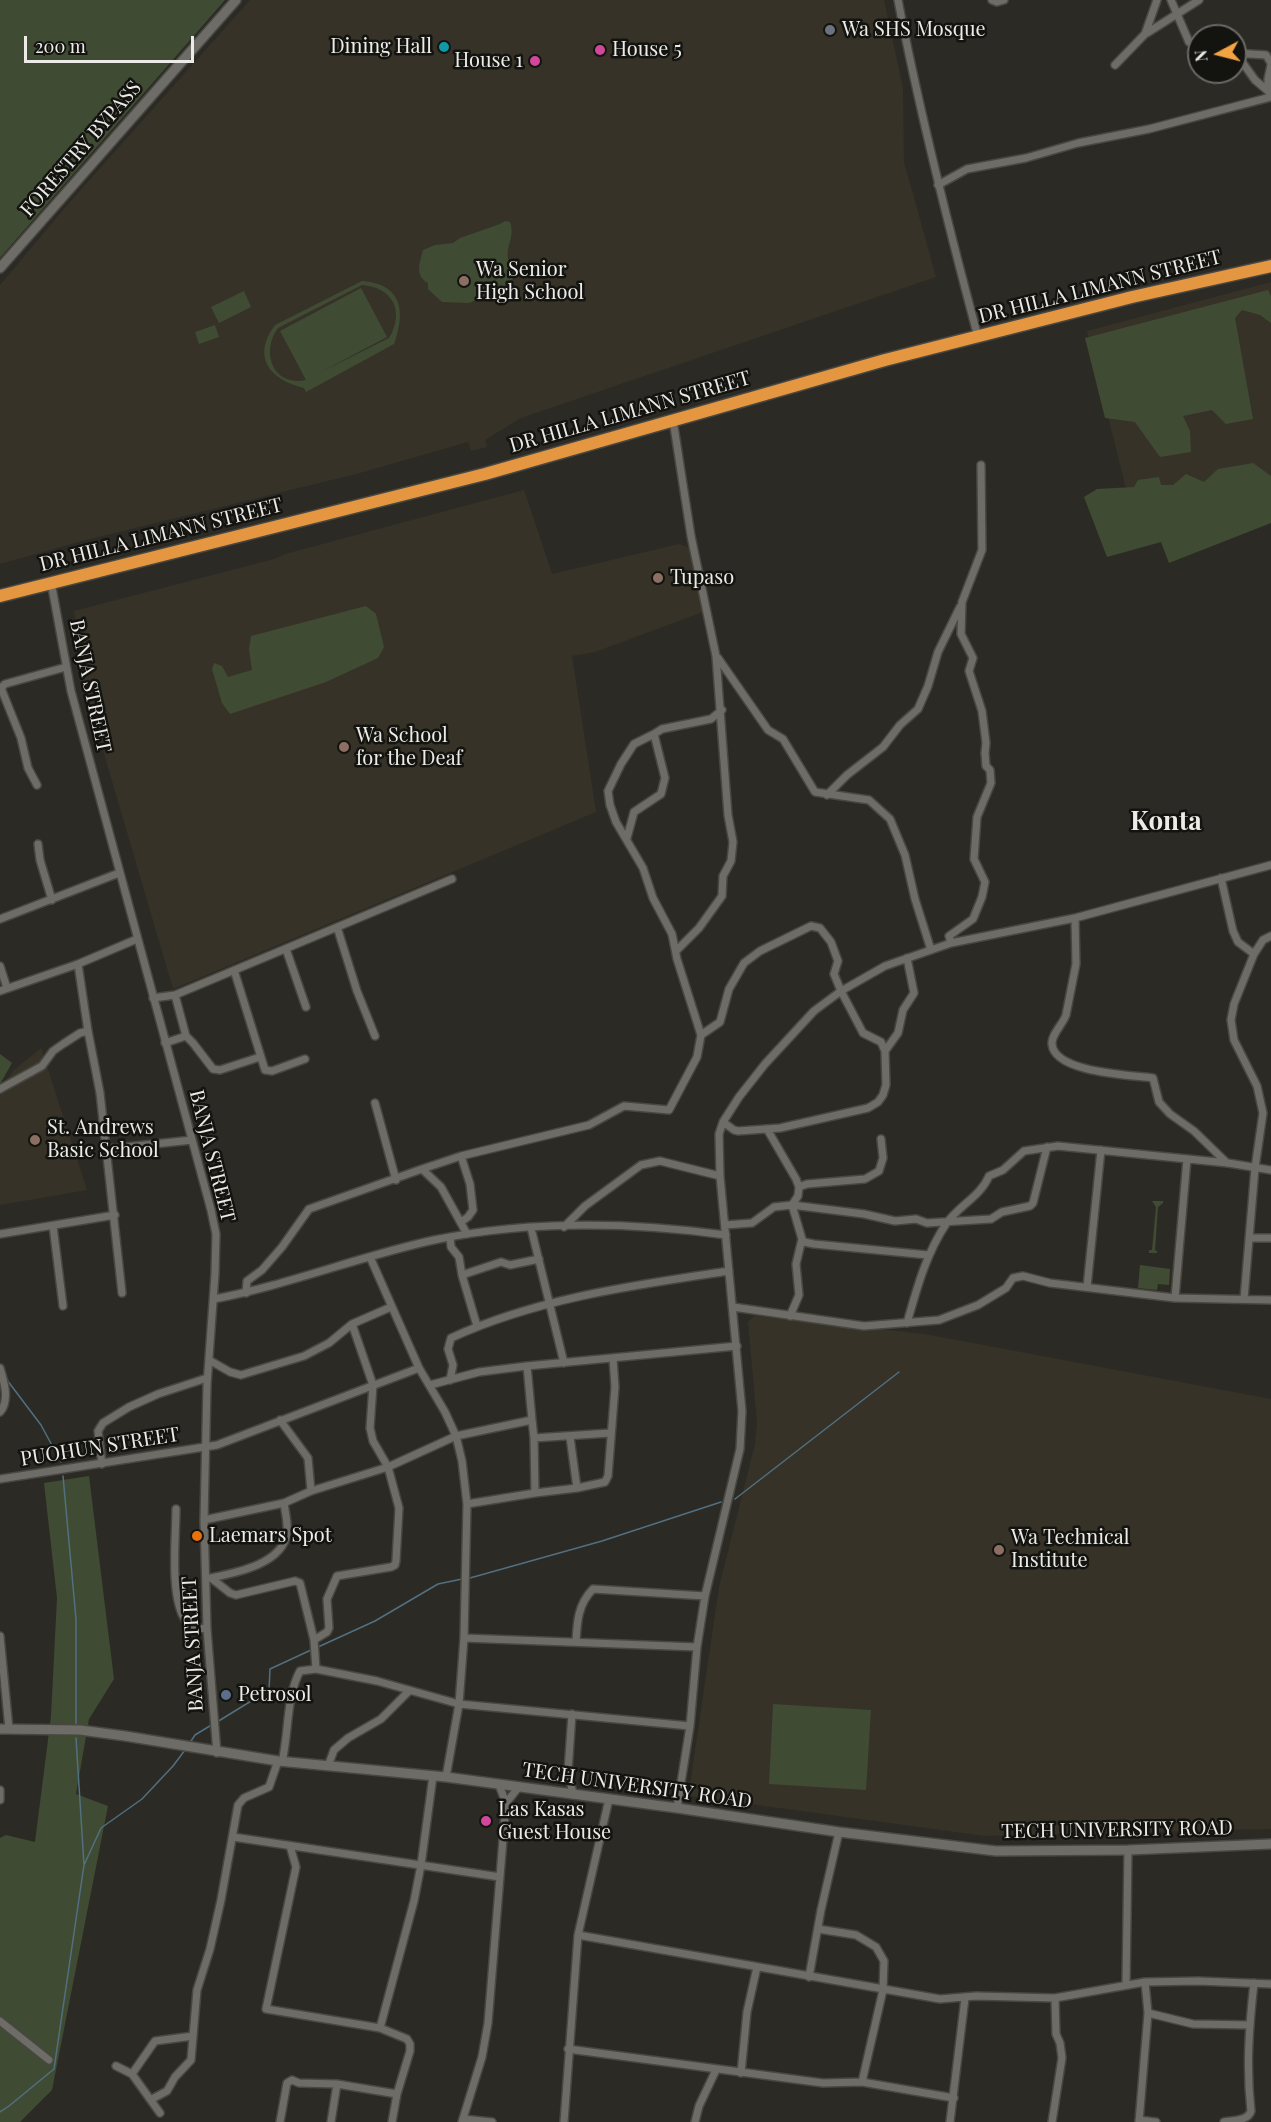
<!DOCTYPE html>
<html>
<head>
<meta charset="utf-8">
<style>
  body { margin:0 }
  #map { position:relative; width:1271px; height:2122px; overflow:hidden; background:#2c2a25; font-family:"Playfair Display",serif }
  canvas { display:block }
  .north { position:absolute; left:1187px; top:24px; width:60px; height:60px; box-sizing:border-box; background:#131310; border:2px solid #6a6966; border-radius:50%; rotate:263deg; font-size:16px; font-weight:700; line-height:24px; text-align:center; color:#ecebe7 }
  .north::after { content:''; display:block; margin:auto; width:21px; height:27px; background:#f3a442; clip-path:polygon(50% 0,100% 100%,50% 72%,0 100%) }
  .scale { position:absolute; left:24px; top:36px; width:170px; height:27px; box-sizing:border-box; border:3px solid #ecebe7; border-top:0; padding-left:8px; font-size:18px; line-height:21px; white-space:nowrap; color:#ecebe7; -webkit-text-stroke:4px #131310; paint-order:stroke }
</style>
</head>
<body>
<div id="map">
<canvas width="1271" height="2122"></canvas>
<div class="north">N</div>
<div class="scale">200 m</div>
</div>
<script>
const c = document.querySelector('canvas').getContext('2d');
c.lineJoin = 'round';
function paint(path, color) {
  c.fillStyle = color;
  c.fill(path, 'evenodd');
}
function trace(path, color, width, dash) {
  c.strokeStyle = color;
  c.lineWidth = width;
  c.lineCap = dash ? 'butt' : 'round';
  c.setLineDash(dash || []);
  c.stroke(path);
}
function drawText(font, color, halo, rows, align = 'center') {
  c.font = font + ' "Playfair Display",serif';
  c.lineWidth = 5;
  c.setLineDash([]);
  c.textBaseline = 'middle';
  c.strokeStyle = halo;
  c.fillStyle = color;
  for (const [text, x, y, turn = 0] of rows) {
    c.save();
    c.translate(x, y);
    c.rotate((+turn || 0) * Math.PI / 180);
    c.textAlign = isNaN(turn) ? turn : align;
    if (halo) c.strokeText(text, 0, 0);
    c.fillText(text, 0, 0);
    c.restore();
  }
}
const built = new Path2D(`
  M250 0H884L903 88 904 162 936 277 521 418 485 440 487 447 471 451 468 442 360 473 86 540 0 564V285L69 203Z
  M1271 282V480L1132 513 1087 331Z
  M524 490 552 574 679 544 690 548 703 612 595 652 572 656 596 812 173 989 83 682 74 611 274 559 285 554Z
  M41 1048 87 1190 0 1205V1089L14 1070Z
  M754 1316 925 1334 1271 1399V1829L985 1836 691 1796 689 1792 719 1587 755 1444 757 1422 748 1322Z`);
const green = new Path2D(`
  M0 0H225L0 258Z
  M505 221 510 222C517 242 498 249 515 274L509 286 469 303 442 302 428 289V283C414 275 420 262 423 250L435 245 453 243 460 238 500 224Z
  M362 281C402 284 406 311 394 344L306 392 304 388C270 380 251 357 275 325ZM362 285C393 287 405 312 389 338L319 373 387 337 361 288 280 331 306 380C273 387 260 352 278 328Z
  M1268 290 1271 296V323L1260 315 1242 310 1235 318 1253 419 1226 424 1212 410 1183 416 1190 431 1191 452 1160 457 1135 422 1105 418 1085 338Z
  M244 291 251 307 219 323 211 307Z
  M215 325 219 337 199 344 195 332Z
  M1253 463 1271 476V523L1169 563 1161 542 1107 557 1084 497 1097 489 1134 487 1138 480 1159 477 1161 485H1173L1186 474 1204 482 1218 469Z
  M366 606 376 614 384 647 378 658 326 682 230 714 222 703 212 669 214 663 222 666 228 677 252 670 249 649 251 636Z
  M0 1054 12 1063 0 1084Z
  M1152 1201H1163V1203L1158 1207 1155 1250 1157 1251V1253H1149V1250H1152L1156 1207Z
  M1140 1265 1170 1269 1169 1285 1158 1284 1157 1290 1138 1288Z
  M89 1476 114 1679 89 1719 76 1794 108 1806 52 2090 20 2122H0V1838L6 1835 35 1842 51 1716 57 1598 44 1483Z
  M773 1704 871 1710 866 1790 769 1784Z`);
const stream = new Path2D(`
  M7 1380 41 1425 61 1462
  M63 1476 76 1619V1724
  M735 1499 899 1372
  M470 1578 602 1541 721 1502
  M318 1647 375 1621 438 1584 462 1579
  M217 1722 269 1690 270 1669 311 1650
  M189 1744 195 1735 213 1724
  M84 1865 101 1828 142 1799 173 1766 185 1750
  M0 2112 9 2106 54 2069 84 1865 76 1738`);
const street = new Path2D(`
  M898 0C920 114 948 225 978 337
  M992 0 997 2 1004 0
  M1171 0 1189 42 1199 44
  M1147 33 1199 0
  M1235 53 1266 55 1271 63
  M1235 55 1240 59 1255 80 1268 91
  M1115 65 1145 34 1157 0
  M1268 91V79L1271 65
  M938 185 967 169 1026 158 1078 143 1149 129 1271 97
  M673 420 691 536 716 656 728 815 733 842 731 861 723 876 722 896 699 928 676 951
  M51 582 71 691 211 1210 216 1234 215 1274 207 1385 204 1520 207 1629 217 1753
  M718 658 768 730 783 739 815 792 869 800 890 819 905 855 915 899 931 950
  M654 734 634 744 621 764 608 791 610 805 616 822 643 868 653 898 672 934 677 959 701 1035
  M37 785 28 768 21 738 1 688 5 684 66 667
  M827 795 847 775 883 747 900 725 918 709 928 686 938 652 960 607
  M627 838 634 812 661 794 665 778 654 734 662 729 711 719 722 710
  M38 844 40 860 52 900
  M1221 878 1233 931 1238 942 1254 954
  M1075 918 1076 964 1066 1015C1063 1024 1051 1035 1052 1044 1054 1073 1132 1075 1153 1078L1159 1102 1170 1114 1194 1131 1227 1163
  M0 919 119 873
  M337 927 357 991 375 1036
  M951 943 949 936 973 919 982 897 985 882 974 859 977 817 991 783 990 770 986 766 985 753 986 743 982 711 969 671 973 658 961 634 962 602 982 550 981 465
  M286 949 306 1007
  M78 964 88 1031 100 1093 122 1293
  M0 966 7 988
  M234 970 265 1070 272 1071 305 1059
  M0 991 78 964 137 939
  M175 995 186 1036
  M153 998 175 995 452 879
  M165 1043 186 1036 193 1043 213 1069 220 1070 260 1057
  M0 1089 42 1066 53 1051 63 1044 80 1033 88 1031
  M375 1103 396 1180
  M723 1122 734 1130 738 1131 780 1128 868 1108 878 1102 883 1095 886 1085 885 1051 898 1033 903 1010 914 993 907 958
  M767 1129 796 1179 799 1187
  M107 1149 192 1140
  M461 1156 470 1184 473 1210 468 1217 461 1222
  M422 1169 461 1156 589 1125 624 1106 669 1110 697 1057 701 1035 720 1022 729 989 744 963 760 951 811 926 820 928 831 942 838 961 834 974 841 991 863 1033 881 1042 885 1051
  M725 1225 752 1223 774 1207 792 1205 864 1214 895 1221 916 1219 927 1223 991 1219 1002 1212 1030 1206 1033 1203 1047 1147
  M53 1226 63 1306
  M564 1227 585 1206 641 1165 660 1161 720 1176
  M531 1228 564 1363
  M0 1234 115 1215
  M450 1237 451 1247 459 1257 462 1275 477 1326
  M1249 1238H1271
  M802 1239 804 1242 814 1244 928 1255
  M370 1257 419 1368 445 1412 456 1436 462 1461 467 1504 464 1638 459 1704 446 1777
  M462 1275 501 1262 510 1265 539 1259
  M1087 1287 1101 1150
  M246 1293 247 1281 262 1270 282 1247 309 1209 422 1169 441 1187 467 1234
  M1175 1298 1187 1159
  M214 1299C288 1285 360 1256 434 1240 530 1220 630 1222 726 1235
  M1244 1299 1255 1168 1263 1113 1257 1086 1234 1040 1231 1020 1234 1004 1254 954 1263 940 1271 936
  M733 1307 864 1326 939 1320 978 1305 1006 1288 1013 1278 1023 1276 1050 1283 1175 1298 1271 1300
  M790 1316 799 1295 796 1264 802 1239 792 1205 798 1196 799 1187 807 1184 865 1179 879 1171 883 1158 881 1139
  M907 1323C917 1288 926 1254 946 1224 958 1206 981 1196 989 1176L1003 1170 1024 1151 1058 1146 1228 1163 1271 1170
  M209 1360 230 1372 241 1375 304 1356 329 1343 352 1324 391 1307
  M527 1366 532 1420
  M0 1368C4 1381 10 1401 0 1412
  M450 1380 453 1365 448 1349 451 1338C538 1298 635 1285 729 1271
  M430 1385 479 1372 527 1366 737 1346
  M280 1420 308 1458 311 1491
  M570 1437 577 1488
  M534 1438 535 1493
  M102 1464 98 1431 103 1423 129 1407 158 1394 207 1378
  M0 1479 217 1445 419 1368
  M467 1504 535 1493 577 1488 605 1482 608 1476 615 1387 613 1358
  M176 1509C176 1538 169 1597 186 1621 191 1628 199 1628 207 1629
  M204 1520 284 1503 311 1491 388 1467 456 1436 532 1420 534 1438 610 1433
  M210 1578C235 1573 284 1564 287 1532 288 1522 285 1512 284 1503
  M211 1578 230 1593 236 1595 295 1581 300 1583 314 1640 316 1669 377 1681 459 1704 690 1726
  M0 1636 9 1729
  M464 1638 697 1647
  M314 1640 327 1632 329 1628 327 1599 337 1576 391 1567 395 1565 396 1561 399 1508 388 1467 373 1441 370 1428 373 1385 352 1324
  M576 1642C577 1622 578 1604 593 1589L705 1596
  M572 1714 568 1771 573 1794
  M282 1762C289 1733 286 1697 300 1671L316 1669
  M328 1766 334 1750 348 1738 381 1719 409 1691
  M0 1790V1800
  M506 1803 518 1788
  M677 1808 690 1726 697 1647 705 1596 740 1449 742 1411 720 1176 719 1134 723 1122 739 1097 765 1064 814 1011 841 991 885 966 951 943 1075 918 1271 865
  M233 1837 500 1877
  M290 1846 296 1867 266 2009 380 2028 407 2039 410 2044V2051L397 2094 392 2122
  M818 1929 856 1935 876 1947 884 1961 883 1990 862 2082
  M578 1935 940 1999 976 1996 1055 1998 1145 1982 1198 1981 1271 1984
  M809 1977 821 1910 839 1832
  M1126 1984 1128 1850
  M1148 2013 1193 2024 1250 2025
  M0 2021 49 2060
  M380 2028 414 1901 421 1865 433 1776
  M568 2049 823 2083 862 2082 954 2098
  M116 2066 132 2074 155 2041 193 2036
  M741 2073 747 2012 757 1967
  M132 2074 160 2113
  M152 2099 167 2091 175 2077 191 2060 197 1990 210 1949 221 1900 238 1805 244 1798 269 1787 278 1761
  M463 2119 492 2122
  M1139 2120 1156 2122
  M280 2122 287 2083 292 2080 299 2083 337 2084 397 2094
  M331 2122 337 2084
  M462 2122 482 2057 488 2023 506 1803 499 1785
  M564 2122 578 1935 609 1799
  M695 2122 699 2106 716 2070
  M950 2122 965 1998
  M1052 2122 1062 2058 1060 2043 1056 2034 1055 1998
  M1139 2122 1148 2013 1145 1982
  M1224 2122C1234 2120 1248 2121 1251 2111 1246 2067 1249 2027 1254 1983`);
const secondary = new Path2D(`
  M0 268 236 0
  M0 1729 80 1730 125 1736 278 1761 446 1777 677 1808 839 1832 996 1851 1128 1850 1271 1844`);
const highway = new Path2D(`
  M0 596 485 474 885 360 1132 297 1271 266`);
const markers = [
  [830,30,6,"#6b7280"],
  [444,47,6,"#0f9aa8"],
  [600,50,6,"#d1479c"],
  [535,61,6,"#d1479c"],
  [464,281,6,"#8d6e63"],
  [658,578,6,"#8d6e63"],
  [344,747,6,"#8d6e63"],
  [35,1140,6,"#8d6e63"],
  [197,1536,6,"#e8710a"],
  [999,1550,6,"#8d6e63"],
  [226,1695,6,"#5c6f8a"],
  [486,1821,6,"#d1479c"]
];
const poiNames = [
  ["Wa SHS Mosque",842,30],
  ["Dining Hall",432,47,"right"],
  ["House 5",612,50],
  ["House 1",523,61,"right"],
  ["Wa Senior",476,270],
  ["High School",476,293],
  ["Tupaso",670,578],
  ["Wa School",356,736],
  ["for the Deaf",356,759],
  ["St. Andrews",47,1128],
  ["Basic School",47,1151],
  ["Laemars Spot",209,1536],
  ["Wa Technical",1011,1538],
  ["Institute",1011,1561],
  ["Petrosol",238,1695],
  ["Las Kasas",498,1810],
  ["Guest House",498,1833]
];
const streetNames = [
  ["FORESTRY BYPASS",81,149,-49],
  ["DR HILLA LIMANN STREET",1100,287,-14],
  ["DR HILLA LIMANN STREET",630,412,-16],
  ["DR HILLA LIMANN STREET",161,535,-14],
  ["BANJA STREET",90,686,78],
  ["BANJA STREET",212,1156,76],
  ["PUOHUN STREET",100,1447,-9],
  ["BANJA STREET",193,1644,-93],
  ["TECH UNIVERSITY ROAD",637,1786,8],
  ["TECH UNIVERSITY ROAD",1117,1830,-1]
];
const districtNames = [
  ["Konta",1166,822]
];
paint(built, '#363227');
paint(green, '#404b34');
trace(stream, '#517081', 1.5);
trace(street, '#484742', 10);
trace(secondary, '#484742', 12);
trace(highway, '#484742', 15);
trace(street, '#6e6c66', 7);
trace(secondary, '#6e6c66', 9);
trace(highway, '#e49641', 12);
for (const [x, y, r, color] of markers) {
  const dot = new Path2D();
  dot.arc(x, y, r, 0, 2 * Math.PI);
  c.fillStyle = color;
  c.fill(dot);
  trace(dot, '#131310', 2);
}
drawText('20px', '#ecebe7', '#131310', poiNames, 'left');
drawText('20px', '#ecebe7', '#131310', streetNames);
drawText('bold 26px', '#ecebe7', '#131310', districtNames);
</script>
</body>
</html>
